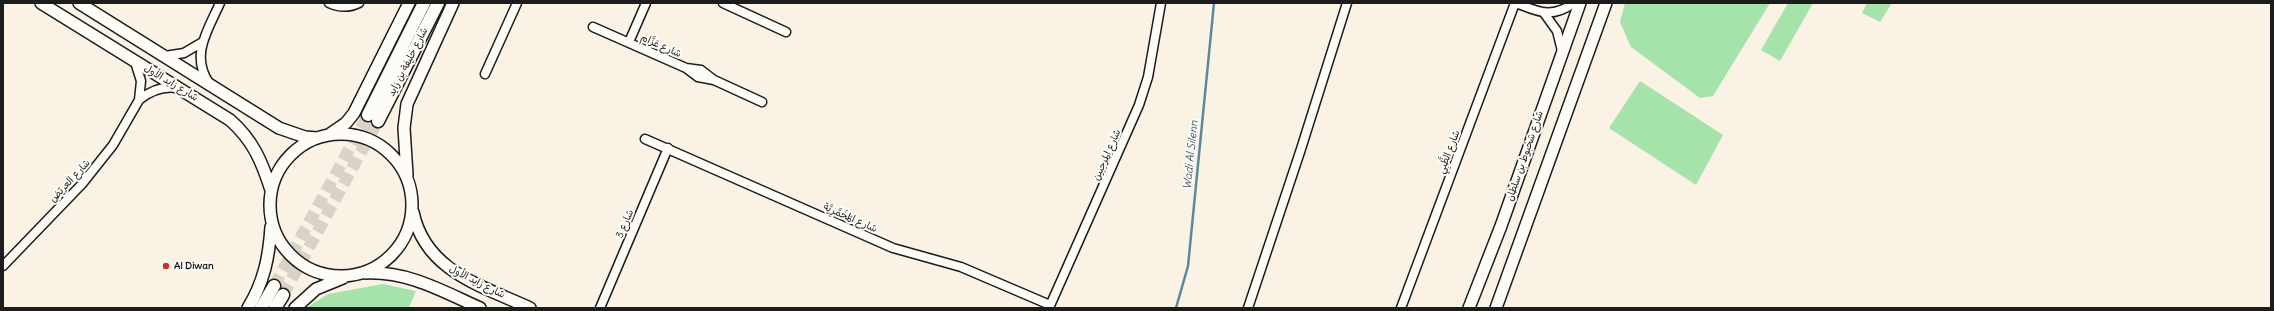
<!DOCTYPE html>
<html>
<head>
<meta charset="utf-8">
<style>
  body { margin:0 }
  #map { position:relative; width:2274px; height:311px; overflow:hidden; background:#faf2e5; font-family:Delius,sans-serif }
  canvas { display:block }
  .frame { position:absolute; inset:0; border:4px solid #1c1c1c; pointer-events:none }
</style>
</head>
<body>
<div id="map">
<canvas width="2274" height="311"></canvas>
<div class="frame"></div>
</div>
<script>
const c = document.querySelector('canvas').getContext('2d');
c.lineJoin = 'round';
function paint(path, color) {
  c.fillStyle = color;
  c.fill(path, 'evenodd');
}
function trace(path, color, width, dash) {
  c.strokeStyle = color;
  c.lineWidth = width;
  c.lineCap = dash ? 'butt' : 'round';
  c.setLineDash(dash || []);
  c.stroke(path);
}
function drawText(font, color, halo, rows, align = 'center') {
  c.font = font + ' Delius,"Playpen Sans Arabic",sans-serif';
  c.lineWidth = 4;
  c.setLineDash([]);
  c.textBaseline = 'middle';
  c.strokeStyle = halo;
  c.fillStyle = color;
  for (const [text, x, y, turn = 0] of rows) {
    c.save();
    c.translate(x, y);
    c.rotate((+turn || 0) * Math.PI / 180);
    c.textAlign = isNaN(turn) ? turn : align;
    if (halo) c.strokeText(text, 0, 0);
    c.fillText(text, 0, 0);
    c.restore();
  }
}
const green = new Path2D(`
  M1625 3H1770L1713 96 1700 98 1631 47 1620 22Z
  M1788 3H1813L1780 61 1761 50Z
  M1867 3H1892L1880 22 1862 13Z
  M1640 81 1723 135 1696 185 1609 128Z
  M383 284 416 291 409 308H306L328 294Z`);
const stream = new Path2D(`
  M1176 308 1188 266 1214 3`);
const highwayTunnel = new Path2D(`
  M274 286 368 115
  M283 295 378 121`);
const minor = new Path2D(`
  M329 3C340 8 349 8 359 3
  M723 3 786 32
  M1516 3C1539 12 1551 19 1574 3
  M1544 13 1557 31 1562 51
  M593 27 686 68 698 77 714 80
  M629 42 646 3
  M165 56 184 53 201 43
  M686 68 701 70 714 80 762 102
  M485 74 517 3
  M209 83C190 55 208 30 220 3
  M139 100C150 91 162 86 177 88
  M645 139 893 248 961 267 1050 305
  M3 266 82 184 113 145 139 100 141 81 135 62
  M600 308 668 148
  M1049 308 1139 105 1148 77 1161 3
  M1248 308 1301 149 1347 3
  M1401 308 1515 3`);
const major = new Path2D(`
  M41 3 230 120C253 140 262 162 271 190
  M79 3 279 128 305 137 317 138
  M270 205a71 71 0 1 1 142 0a71 71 0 1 1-142 0Z
  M330 134 346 123 354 113 409 3
  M407 175 404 128 407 104 453 3
  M413 212C425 271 482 286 530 308
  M365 273C408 271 442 291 480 308
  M248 308C264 282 269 257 271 227
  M295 308 316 289 343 278
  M1469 308 1501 226 1580 3
  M1496 308 1606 3`);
const highway = new Path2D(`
  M368 115 424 3
  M378 121 438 3
  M261 308 274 286
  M275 308 283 295`);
const markers = [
  [166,266,4,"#c8321e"]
];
const streetNames = [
  ["شارع عَزَّام",661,46,24],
  ["شارع خليفة بن زايد",408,62,-63],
  ["شارع زايد الأول",171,83,31],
  ["شارع الظَّبِي",1449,152,-69],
  ["شارع المرحبين",1107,155,-66],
  ["شارع شخبوط بن سلطان",1525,156,-71],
  ["شارع العريّض",70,181,-47],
  ["شارع المْخَمَّرِيَّة",850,218,24],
  ["شارع 3",625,224,-67],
  ["شارع زايد الأول",477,282,27]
];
const poiNames = [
  ["Al Diwan",174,266]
];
const waterNames = [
  ["Wadi Al Silenn",1191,155,-84]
];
paint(green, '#a6e3aa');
trace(stream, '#5e8799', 2.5);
trace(highwayTunnel, '#d9d2c7', 12, [12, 6]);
trace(minor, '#1c1c1c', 11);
trace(major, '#1c1c1c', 14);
trace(highway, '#1c1c1c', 15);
trace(minor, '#fdfcf7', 8);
trace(major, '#fdfcf7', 11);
trace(highway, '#fdfcf7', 12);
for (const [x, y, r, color] of markers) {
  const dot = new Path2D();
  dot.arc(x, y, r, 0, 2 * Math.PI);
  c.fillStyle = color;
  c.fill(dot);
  trace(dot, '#fdfcf7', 1.5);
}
drawText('10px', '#1c1c1c', '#fdfcf7', streetNames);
drawText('bold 10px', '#1c1c1c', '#fdfcf7', poiNames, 'left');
drawText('italic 11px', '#425b65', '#fdfcf7', waterNames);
</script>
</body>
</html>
